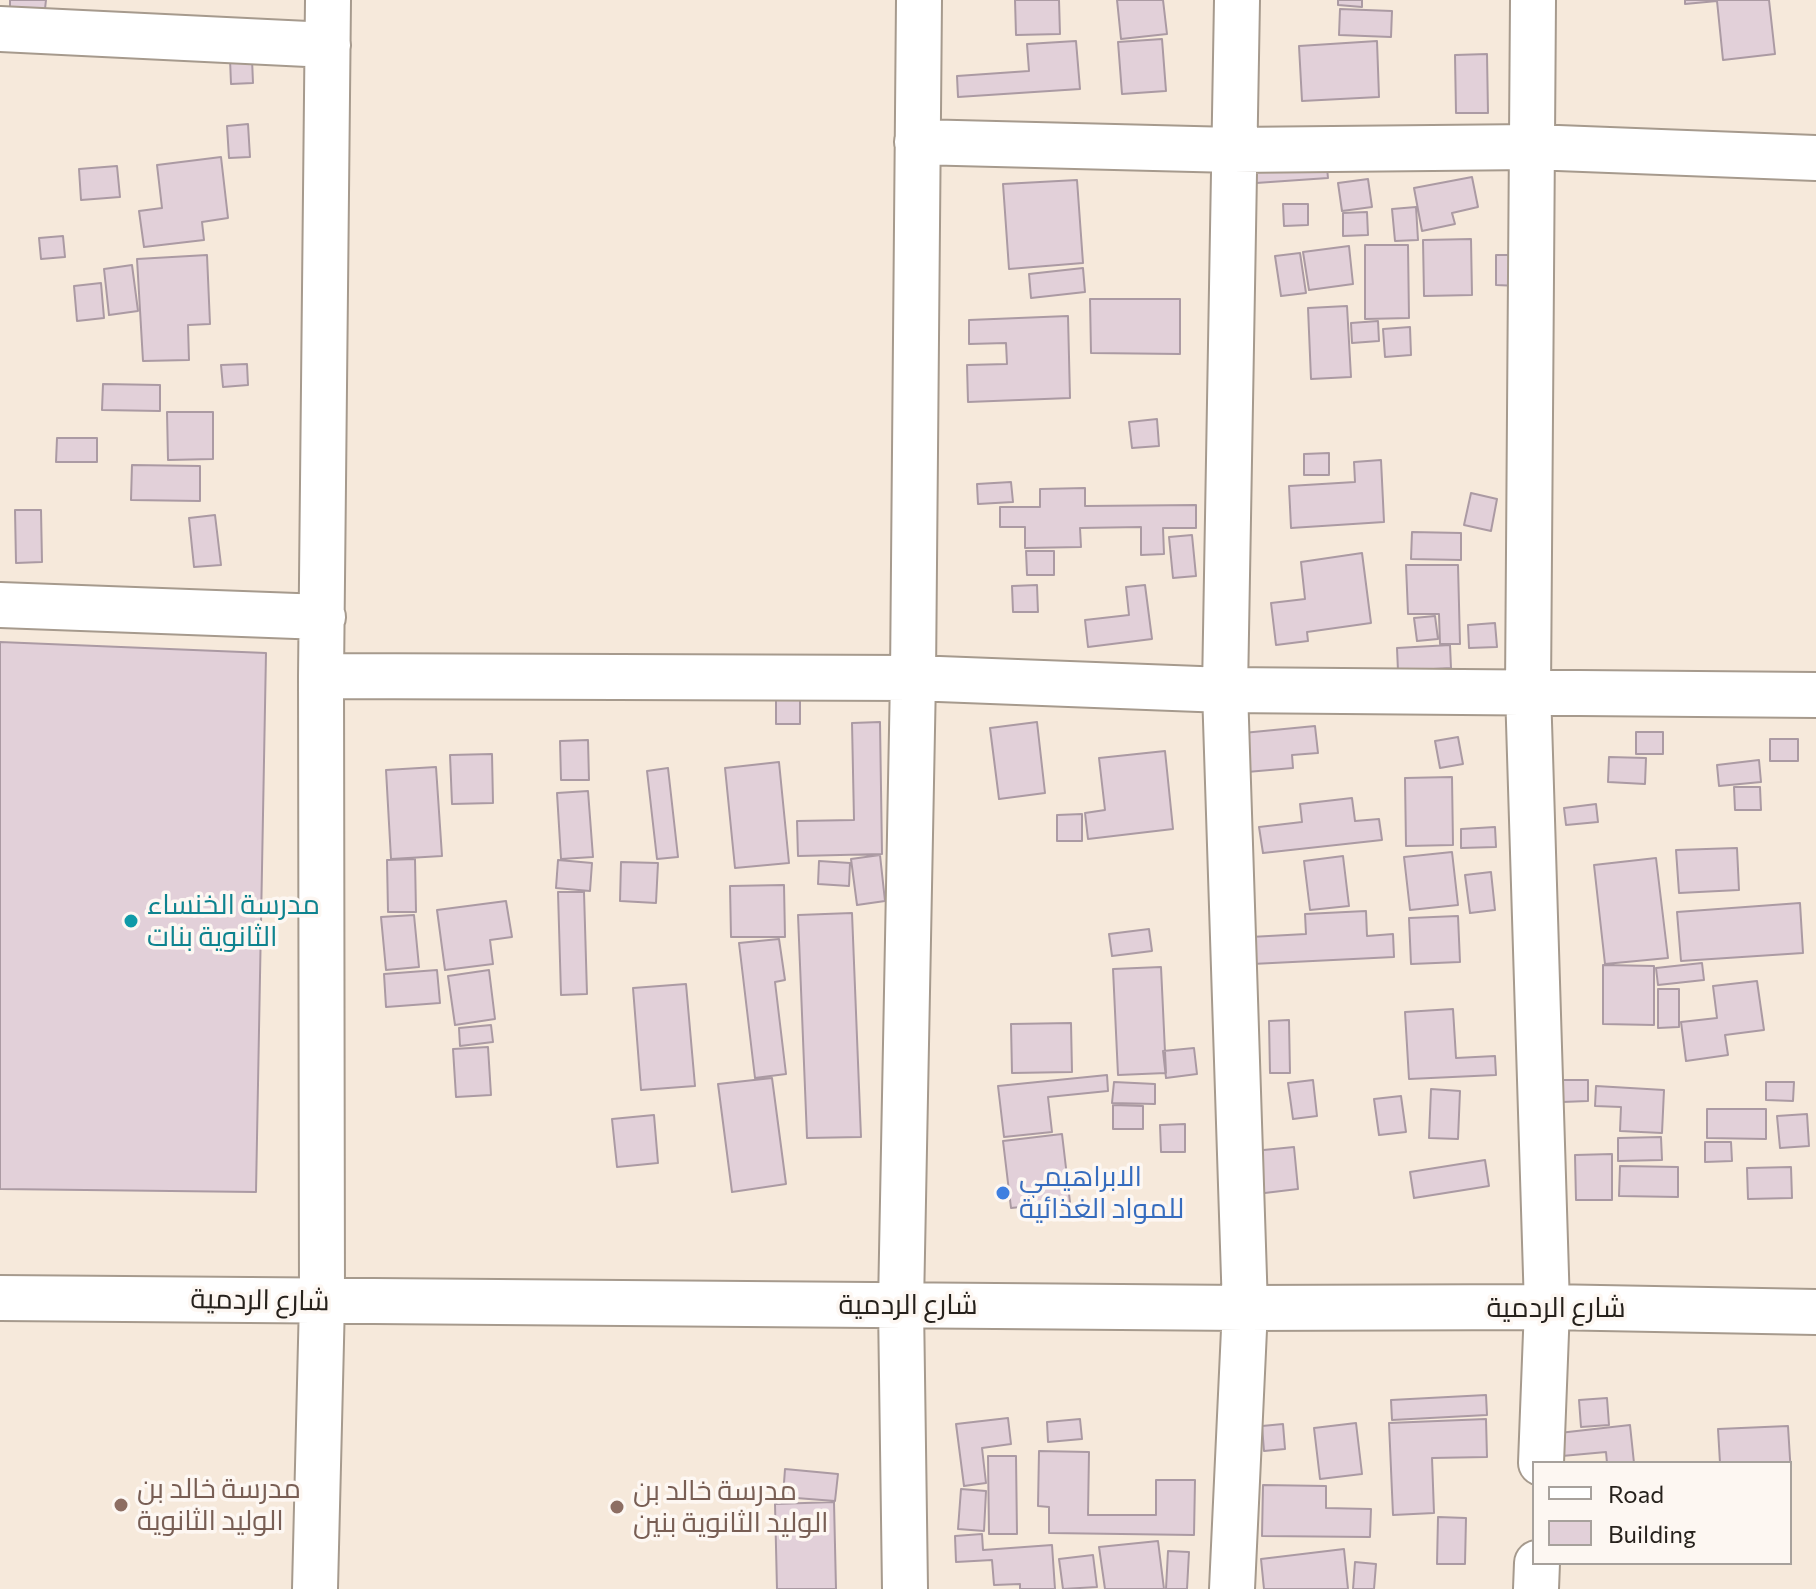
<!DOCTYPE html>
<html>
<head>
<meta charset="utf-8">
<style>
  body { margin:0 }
  #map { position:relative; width:1816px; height:1589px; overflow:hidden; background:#f6e9db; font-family:Commissioner,sans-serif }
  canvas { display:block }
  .legend { position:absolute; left:1532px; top:1461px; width:260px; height:104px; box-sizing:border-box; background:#fdf7f2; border:2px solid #a7a19c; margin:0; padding:10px 14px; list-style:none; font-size:24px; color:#26211c }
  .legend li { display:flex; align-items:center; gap:16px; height:40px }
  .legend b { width:40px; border:2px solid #a7a19c }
</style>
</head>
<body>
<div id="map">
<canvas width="1816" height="1589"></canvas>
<ul class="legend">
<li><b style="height:10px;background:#fff"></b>Road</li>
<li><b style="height:22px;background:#e2d0d9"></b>Building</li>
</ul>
</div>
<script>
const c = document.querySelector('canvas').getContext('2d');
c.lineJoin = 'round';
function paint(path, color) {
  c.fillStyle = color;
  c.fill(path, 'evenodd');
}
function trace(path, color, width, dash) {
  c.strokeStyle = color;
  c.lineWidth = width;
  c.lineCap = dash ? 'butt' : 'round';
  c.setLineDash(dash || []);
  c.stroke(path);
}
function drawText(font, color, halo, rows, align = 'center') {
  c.font = font + ' Commissioner,Cairo,sans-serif';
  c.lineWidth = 7;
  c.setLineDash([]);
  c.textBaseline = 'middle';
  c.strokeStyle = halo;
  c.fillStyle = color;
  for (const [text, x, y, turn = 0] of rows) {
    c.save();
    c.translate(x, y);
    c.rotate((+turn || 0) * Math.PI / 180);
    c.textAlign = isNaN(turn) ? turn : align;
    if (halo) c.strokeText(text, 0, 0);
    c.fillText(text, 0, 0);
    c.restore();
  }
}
const building = new Path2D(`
  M10 0H46L45 9 10 8Z
  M1015 0H1059L1060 34 1016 35Z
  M1117 0H1163L1167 34 1121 39Z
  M1338 0H1362V7L1338 5Z
  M1685 0H1769L1775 54 1723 60 1717 1 1685 4Z
  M1340 9 1392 11 1391 37 1339 35Z
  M1162 39 1166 91 1122 94 1118 42Z
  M1076 41 1080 89 958 97 957 76 1029 71 1027 44Z
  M1377 41 1379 97 1302 101 1299 46Z
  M1487 54 1488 113H1456L1455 55Z
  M230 59H252L253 83 231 84Z
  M248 124 250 157 229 158 227 126Z
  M221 157 228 218 202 222 204 240 144 247 139 211 162 208 157 165Z
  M1326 158 1328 178 1256 183 1254 162Z
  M117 166 120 197 81 200 79 169Z
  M1472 177 1478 207 1452 213 1455 224 1422 231 1414 188Z
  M1368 179 1372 207 1342 211 1338 183Z
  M1077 180 1083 263 1009 269 1003 184Z
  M1283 204H1308V225L1284 226Z
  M1416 207 1418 240 1395 241 1392 209Z
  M1367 212 1368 235 1343 236V213Z
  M63 236 65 257 41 259 39 238Z
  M1471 239 1472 295 1424 296 1423 240Z
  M1365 245H1408L1409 318 1365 319Z
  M1349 246 1353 284 1309 290 1303 252Z
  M1300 253 1306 293 1281 296 1275 256Z
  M207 255 210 324 188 325 189 360 143 361 137 259Z
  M1496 255H1520L1519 286 1496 285Z
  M132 265 138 311 109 315 104 269Z
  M1083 268 1085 292 1031 298 1029 274Z
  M101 283 104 318 77 321 74 286Z
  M1090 299H1180V354L1091 353Z
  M1347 306 1351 377 1311 379 1308 308Z
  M1068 316 1070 398 968 402 967 365 1007 364 1006 343 969 344V320Z
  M1378 321 1379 341 1352 343 1351 323Z
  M1410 327 1411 355 1385 357 1383 329Z
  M247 364 248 385 223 387 221 365Z
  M103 384 160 385V411L102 410Z
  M167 412H213V459L168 460Z
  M1157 419 1159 446 1132 448 1129 422Z
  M57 438H97V462H56Z
  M1329 453V475H1304V454Z
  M1381 460 1384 522 1291 528 1289 486 1355 482 1354 462Z
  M132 465 200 466V501L131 500Z
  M1011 482 1013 502 978 504 977 484Z
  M1085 488V506L1196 505V528H1163L1164 554 1141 555V527L1080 528 1081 547 1025 548V527H1000V507H1040V489Z
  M1471 493 1497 499 1491 531 1464 525Z
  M15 510H41L42 562 16 563Z
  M215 515 221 565 194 567 189 518Z
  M1412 532 1461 533V560L1411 559Z
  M1192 535 1196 576 1173 578 1169 537Z
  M1026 551H1054V575H1027Z
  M1362 553 1371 623 1307 632 1308 641 1276 645 1271 603 1305 599 1301 562Z
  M1406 565H1458L1460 644H1440L1439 614H1408Z
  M1037 585 1038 612H1013L1012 586Z
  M1145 585 1152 639 1088 647 1085 620 1129 615 1126 587Z
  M1435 616 1438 639 1417 641 1414 618Z
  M1495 623 1497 647 1469 648 1468 625Z
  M0 642 266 653 256 1192 0 1189Z
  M1450 645 1451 668 1398 671 1397 648Z
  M800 692V724H776V693Z
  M880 722 882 854 798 856 797 821 854 820 852 723Z
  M1037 722 1045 793 999 799 990 728Z
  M1315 726 1318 753 1292 755 1293 768 1247 772 1243 733Z
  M1636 732H1663V754H1636Z
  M1458 737 1463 764 1440 768 1435 741Z
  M1770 739H1798V761H1770Z
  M588 740 589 780H561L560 741Z
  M1165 751 1173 829 1088 839 1085 813 1105 810 1099 758Z
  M492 754 493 803 452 804 450 755Z
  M1609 757 1646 758 1645 784 1608 782Z
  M1759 760 1761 782 1719 786 1717 765Z
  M779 762 789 863 735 868 725 768Z
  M436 767 442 856 391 859 386 770Z
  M668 768 678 857 657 859 647 771Z
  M1452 777 1453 845 1406 846 1405 778Z
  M1734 787H1760L1761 810H1735Z
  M588 791 593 857 561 859 557 793Z
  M1352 798 1355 821 1379 819 1382 840 1263 853 1259 827 1302 822 1300 804Z
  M1596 804 1598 822 1566 825 1564 808Z
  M1082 814V841H1057V815Z
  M1495 827 1496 847 1461 848V829Z
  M1737 848 1739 890 1679 893 1676 850Z
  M1452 852 1458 905 1410 910 1404 857Z
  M880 855 885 901 857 905 851 859Z
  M1343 856 1349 906 1310 910 1304 861Z
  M1656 858 1668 958 1605 964 1594 865Z
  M415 859 416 912H388L387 860Z
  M558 860 592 863 590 891 556 888Z
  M819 861 850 863 849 886 818 884Z
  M621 862 658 863 656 903 620 901Z
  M1491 872 1495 910 1470 913 1465 875Z
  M784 885 785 937H731L730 886Z
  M558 892H584L587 994 561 995Z
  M506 901 512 937 490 940 493 964 445 970 437 910Z
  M1800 903 1803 953 1681 961 1677 912Z
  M1366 911 1367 936 1393 934 1394 957 1252 964 1250 937 1306 934 1305 914Z
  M852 913 861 1137 807 1138 798 915Z
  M414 915 419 967 386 970 381 917Z
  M1458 916 1460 962 1411 964 1409 918Z
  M1149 929 1152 951 1112 956 1109 934Z
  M779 939 785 980 775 982 786 1074 755 1078 739 943Z
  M1702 963 1704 980 1658 985 1656 968Z
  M1603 965 1654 966V1025L1603 1024Z
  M1161 967 1166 1073 1118 1075 1113 969Z
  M437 970 440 1003 386 1007 384 974Z
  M489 970 495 1019 455 1025 448 976Z
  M1757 981 1764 1030 1725 1035 1728 1055 1686 1061 1681 1022 1717 1018 1713 986Z
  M686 984 695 1086 641 1090 633 988Z
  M1658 989H1679V1027L1658 1028Z
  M1453 1009 1456 1058 1495 1056 1496 1075 1409 1079 1405 1012Z
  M1289 1020 1290 1073H1270L1269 1021Z
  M1071 1023 1072 1072 1012 1073 1011 1024Z
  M491 1025 493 1042 460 1046 459 1028Z
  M488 1047 491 1095 456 1097 453 1049Z
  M1194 1048 1197 1074 1166 1078 1163 1051Z
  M1107 1075 1108 1091 1048 1097 1052 1132 1004 1137 998 1086Z
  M772 1078 786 1184 732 1192 718 1084Z
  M1313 1080 1317 1116 1293 1119 1288 1083Z
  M1562 1080H1588V1101L1562 1102Z
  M1114 1082 1155 1084V1104L1112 1103Z
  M1766 1082H1794L1793 1101 1766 1100Z
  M1596 1086 1664 1090 1662 1133 1620 1131 1621 1107 1595 1106Z
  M1431 1089 1460 1091 1458 1139 1429 1138Z
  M1401 1096 1406 1132 1379 1135 1374 1099Z
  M1113 1105 1143 1106V1129H1113Z
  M1707 1109H1766V1139L1707 1138Z
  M1807 1114 1809 1146 1780 1148 1777 1116Z
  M654 1115 658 1163 617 1167 612 1119Z
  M1185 1124V1152H1161L1160 1125Z
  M1062 1134 1070 1202 1011 1208 1003 1141Z
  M1661 1137 1662 1160 1618 1161V1138Z
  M1705 1142H1731L1732 1161 1705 1162Z
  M1294 1147 1298 1189 1248 1195 1243 1152Z
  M1612 1154V1200H1576L1575 1155Z
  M1485 1160 1489 1186 1414 1198 1410 1172Z
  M1620 1166 1678 1167V1197L1619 1196Z
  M1791 1167 1792 1198 1748 1199 1747 1168Z
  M1486 1395 1487 1415 1392 1420 1391 1400Z
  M1607 1398 1609 1425 1581 1427 1579 1400Z
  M1008 1418 1011 1444 982 1448 986 1483 964 1486 956 1424Z
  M1080 1419 1082 1439 1048 1442 1047 1422Z
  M1486 1419 1487 1457 1432 1458 1434 1513 1393 1515 1389 1423Z
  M1356 1423 1362 1474 1320 1479 1314 1428Z
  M1283 1424 1285 1449 1264 1451 1262 1426Z
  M1630 1425 1634 1463H1607L1606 1452 1562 1456 1559 1433Z
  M1788 1426 1791 1475 1790 1463H1720L1718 1429Z
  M1039 1451 1089 1452 1088 1515H1156V1480H1195L1194 1535 1049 1533V1507L1038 1506Z
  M988 1456H1016L1017 1534H989Z
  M785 1469 838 1474 835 1501 783 1497Z
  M1263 1485 1326 1486V1508L1371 1509 1370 1537 1262 1536Z
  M961 1489 986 1491 984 1531 958 1529Z
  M834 1502 836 1589H777L775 1504Z
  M1438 1517 1466 1518 1465 1564H1437Z
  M982 1534 983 1550 1052 1545 1055 1589H1020V1584L994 1585 992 1560 956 1562 955 1536Z
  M1158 1541 1164 1589H1105L1099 1547Z
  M1344 1549 1348 1589H1264L1261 1559Z
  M1168 1551 1189 1552 1187 1589H1166Z
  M1093 1555 1097 1587 1063 1589 1059 1559Z
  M1355 1562 1376 1564 1374 1589H1353Z`);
const minor = new Path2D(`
  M1533 0 1528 690 1547 1307 1541 1463
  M0 29 328 45
  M917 142 1233 150 1532 147 1816 158
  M0 605 323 617
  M321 676 913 678 1225 690 1816 695
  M0 1298 1245 1308 1547 1307 1816 1312
  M315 1589 322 1301 321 676 328 0
  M905 1589 901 1305 913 678 919 0
  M1232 1589 1245 1308 1225 690 1237 0
  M1536 1589 1537 1563`);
const markers = [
  [131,921,8,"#0f9aa8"],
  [1003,1193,8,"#3f7fe0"],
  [121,1505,8,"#8d6e63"],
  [617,1507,8,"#8d6e63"]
];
const cultureNames = [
  ["مدرسة الخنساء",147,905],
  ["الثانوية بنات",147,937]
];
const shopNames = [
  ["الابراهيمي",1019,1177],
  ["للمواد الغذائية",1019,1209]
];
const streetNames = [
  ["شارع الردمية",260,1300,1],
  ["شارع الردمية",908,1305],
  ["شارع الردمية",1556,1308]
];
const educationNames = [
  ["مدرسة خالد بن",137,1489],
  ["الوليد الثانوية",137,1521],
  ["مدرسة خالد بن",633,1491],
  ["الوليد الثانوية بنين",633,1523]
];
paint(building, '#e2d0d9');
trace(building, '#ab9aa3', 2);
trace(minor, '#a69a8d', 48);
trace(minor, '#fff', 44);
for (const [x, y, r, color] of markers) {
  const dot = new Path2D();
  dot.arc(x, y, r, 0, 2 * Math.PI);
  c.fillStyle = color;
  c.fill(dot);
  trace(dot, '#fdf7f2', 3);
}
drawText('28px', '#0d838f', '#fdf7f2', cultureNames, 'left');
drawText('28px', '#366cbe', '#fdf7f2', shopNames, 'left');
drawText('28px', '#26211c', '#fdf7f2', streetNames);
drawText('28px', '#785e54', '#fdf7f2', educationNames, 'left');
</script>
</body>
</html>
